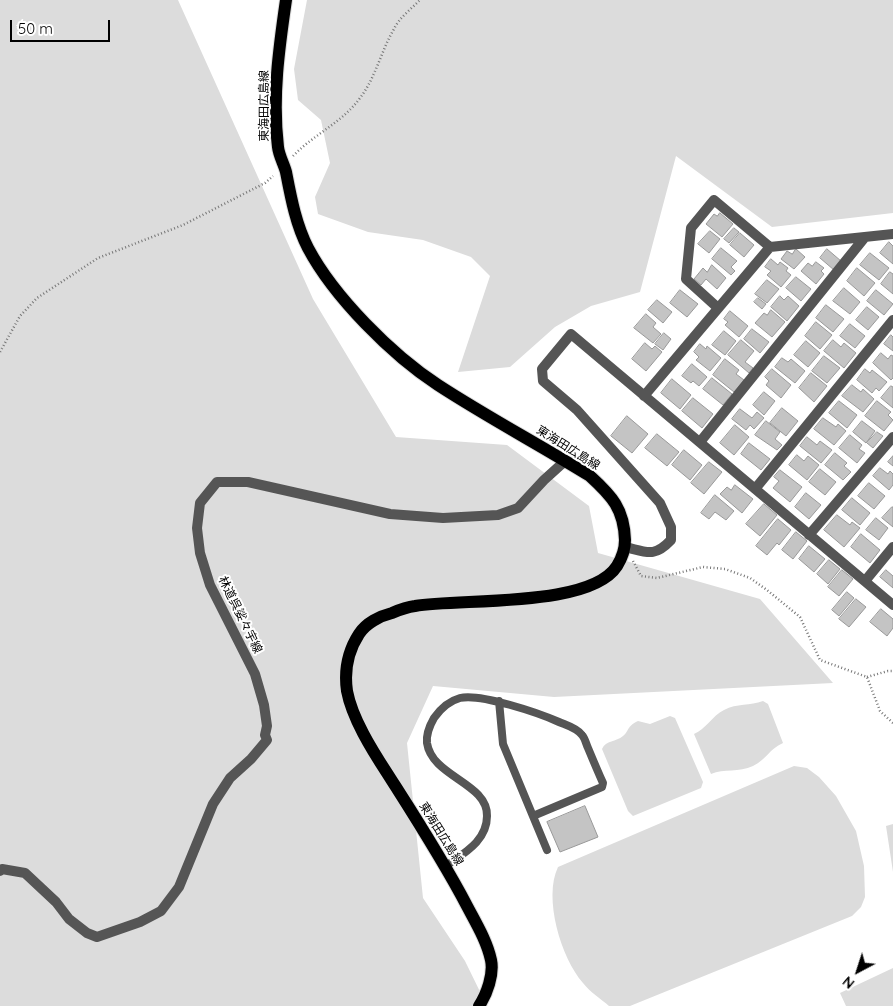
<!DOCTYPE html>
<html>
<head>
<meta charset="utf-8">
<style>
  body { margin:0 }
  #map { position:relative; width:893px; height:1006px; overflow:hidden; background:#fff; font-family:Quicksand,sans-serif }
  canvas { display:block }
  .north { position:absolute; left:833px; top:946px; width:50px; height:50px; -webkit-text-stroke:4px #fff; paint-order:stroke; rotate:220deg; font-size:14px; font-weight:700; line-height:20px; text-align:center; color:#000 }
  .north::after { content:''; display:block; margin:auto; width:18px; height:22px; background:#000; clip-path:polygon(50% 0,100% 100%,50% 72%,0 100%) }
  .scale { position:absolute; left:10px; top:20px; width:100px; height:22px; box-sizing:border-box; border:2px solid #000; border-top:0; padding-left:6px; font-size:15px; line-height:18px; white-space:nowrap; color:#000; -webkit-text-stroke:4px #fff; paint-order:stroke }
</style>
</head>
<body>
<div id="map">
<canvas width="893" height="1006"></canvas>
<div class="north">N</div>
<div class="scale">50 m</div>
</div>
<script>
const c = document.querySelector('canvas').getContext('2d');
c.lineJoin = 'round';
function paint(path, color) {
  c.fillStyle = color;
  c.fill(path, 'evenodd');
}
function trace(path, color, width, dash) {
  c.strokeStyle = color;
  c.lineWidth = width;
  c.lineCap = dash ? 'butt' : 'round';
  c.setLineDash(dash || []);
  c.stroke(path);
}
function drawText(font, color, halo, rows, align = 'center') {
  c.font = font + ' Quicksand,"Noto Sans JP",sans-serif';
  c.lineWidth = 4;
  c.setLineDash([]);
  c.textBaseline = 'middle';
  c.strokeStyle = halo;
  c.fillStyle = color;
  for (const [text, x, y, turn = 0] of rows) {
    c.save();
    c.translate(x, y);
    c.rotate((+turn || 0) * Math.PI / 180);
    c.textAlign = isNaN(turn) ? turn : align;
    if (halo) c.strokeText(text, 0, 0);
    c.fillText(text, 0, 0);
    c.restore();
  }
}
const green = new Path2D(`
  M0 0H178L313 299 396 437 507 445 589 506 598 553 760 599 833 683 554 697 433 686 407 743 423 898 465 961 487 1006H0Z
  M307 0H893V213L772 227 676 156 640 292 591 306 555 327 510 367 458 372 490 276 471 257 423 240 368 232 318 214 315 197 330 163 321 120 298 100 294 69Z
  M763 701 768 704 783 743C769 749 767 759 753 766 739 773 724 768 711 774L694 734C706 729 712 716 724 710 737 703 750 706 763 701Z
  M670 716 675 718 703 782 701 788 633 816 628 811 602 749C606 740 616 742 623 736 630 730 626 727 638 721L650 724Z
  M794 766 807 768 819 777 836 796 856 831 864 866 865 897 861 907 852 916 630 1006H609C601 999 590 992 583 983 561 958 543 898 558 867Z
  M893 824V872L886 826Z
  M893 968V1006H846L840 993Z`);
const building = new Path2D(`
  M720 213 733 224 722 237 706 224 714 214 717 216Z
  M734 228 739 232 729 243 724 239Z
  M710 231 720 239 709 253 698 244Z
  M740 233 754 245 744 257 730 245Z
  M889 242 893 246V264L880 253Z
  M721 248 737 261 731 267 735 271 731 275 712 259Z
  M796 249 805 257 794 269 781 259 787 251 792 254Z
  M827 249 841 261 834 270 820 258Z
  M870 253 889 268 879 280 860 265Z
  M771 259 778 265 780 262 788 268 786 271 791 275 781 287 767 275 771 271 765 267Z
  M816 262 824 268 821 271 824 274 816 284 801 271 808 263 812 266Z
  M712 265 726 278 717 289 706 279 701 285 694 279 703 268 707 272Z
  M857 268 875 283 864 296 847 281Z
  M890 272 893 274V294L881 284Z
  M796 277 811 289 801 301 786 288Z
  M767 280 779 289 767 303 755 294Z
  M844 288 860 302 850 314 833 301Z
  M680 290 698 304 687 317 670 303Z
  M876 290 893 304 884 315 867 301Z
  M780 296 784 300 788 296 799 306 787 321 771 307Z
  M758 298 766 304 762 309 754 302Z
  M657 300 672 312 663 323 648 310Z
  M826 305 844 319 833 332 816 318Z
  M867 307 879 317 868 330 856 320Z
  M771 310 785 322 772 337 755 323 764 313 767 315Z
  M730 311 748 326 739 337 725 325 728 322 724 319Z
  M646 314 656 323 653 327 661 334 653 343 634 328Z
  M816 322 832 335 820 349 805 336Z
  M850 324 865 336 855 348 840 336Z
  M752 329 769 342 760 353 744 339Z
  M724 331 736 341 725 355 712 345Z
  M664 333 671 339 663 350 655 344Z
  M891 335 893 337V351L884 344Z
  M741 340 754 351 745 362 753 368 749 373 728 355Z
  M833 340 841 347 844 343 856 353 844 368 824 351Z
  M806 341 820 353 808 367 794 355Z
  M645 343 652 349 655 346 662 352 646 371 632 359Z
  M700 344 706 349 707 346 721 358 710 371 696 360 699 357 694 352Z
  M881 353 888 359 891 355 893 356V378L891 380 873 363Z
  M824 356 840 368 827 383 812 371Z
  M782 358 788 362 791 359 805 371 795 383 775 367Z
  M725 359 739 370 736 374 744 380 734 392 713 375Z
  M692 364 707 377 699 386 693 381 691 383 682 376Z
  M772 369 791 385 781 398 766 385 769 381 765 377Z
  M865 369 870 373 872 370 887 382 879 391 876 388 872 393 857 380Z
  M811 373 827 386 814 402 799 388Z
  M712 378 732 394 723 405 703 389Z
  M672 379 691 395 680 409 661 393Z
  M852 385 861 392 863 389 874 399 863 412 842 396Z
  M891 386 893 387V408L881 398Z
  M764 392 775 401 764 415 753 405Z
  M693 398 713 414 702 428 682 411Z
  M839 401 857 415 847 428 829 413Z
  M877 401 891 412 888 415 893 420 884 431 865 416Z
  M782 408 798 421 786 436 770 423Z
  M740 409 752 418 757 412 764 418 754 429 750 425 746 430 732 419Z
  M627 416 648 434 632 453 611 436Z
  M823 418 836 427 838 424 846 431 834 445 814 429Z
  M766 421 780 432 775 439 782 445 777 450 755 435Z
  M862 421 875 431 866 443 853 432Z
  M735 425 749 437 734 455 720 443Z
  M877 432 883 436 873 448 867 443Z
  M657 434 679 452 667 466 645 448Z
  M850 435 862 445 859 449 865 453 857 463 839 448Z
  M807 437 817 445 820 441 832 450 821 463 800 446Z
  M749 443 770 459 761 470 741 454Z
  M684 450 702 465 690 480 672 465Z
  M835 453 847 463 844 466 851 472 843 480 825 465Z
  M797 455 804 461 808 456 819 465 807 480 789 465Z
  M893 456V466L888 462Z
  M709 462 722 472 704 494 691 483Z
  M880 468 888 474 890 471 893 474V485L889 490 873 476Z
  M820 469 836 482 825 495 809 482Z
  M780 470 802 487 790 502 773 488 779 481 774 477Z
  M869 483 885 496 874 509 858 496Z
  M735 485 753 499 742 513 720 494 727 487 731 490Z
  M806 493 821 505 809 519 795 507Z
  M715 495 734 511 726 520 715 512 709 519 701 513Z
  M852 498 870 513 860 525 842 510Z
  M764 504 777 515 760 536 746 524Z
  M892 507H893V527L882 518Z
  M837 515 850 525 852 522 860 528 844 547 824 530Z
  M876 518 888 528 879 540 866 530Z
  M778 519 791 530 779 545 777 543 767 555 756 546Z
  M796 532 807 541 793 559 782 550Z
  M861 534 880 550 870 563 851 547Z
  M809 546 825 559 814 572 799 559Z
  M829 560 840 569 828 584 817 574Z
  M842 570 853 579 839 596 828 587Z
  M886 570 893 576V588L880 577Z
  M847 592 854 598 839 616 832 610Z
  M856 599 866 607 849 627 839 619Z
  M881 609 893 619V628L887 636 870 622Z
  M585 806 598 837 560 852 547 822Z`);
const path = new Path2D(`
  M293 156C314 134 342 123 360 98 376 77 381 51 394 29 399 18 411 9 420 0
  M0 352 20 316 37 298 98 258 183 225 265 183 273 176
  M633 561 641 576 657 578 703 567 725 569 750 578 767 590 800 617 820 660 867 677 880 711 893 723
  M867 677 888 671H893`);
const lane = new Path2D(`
  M499 701 503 744 547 850
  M446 866C464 853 487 841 487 816 488 783 432 777 427 743 426 734 430 725 434 718 441 708 449 701 460 698 480 693 539 713 559 722 566 725 577 728 582 735 585 738 586 744 588 748 593 760 598 772 603 783L602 787 533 816`);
const street = new Path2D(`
  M718 308 686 279 691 228 714 200 770 247
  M644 396 770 247 893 234
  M700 442 865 237
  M755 489 893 320
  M809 535 893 437
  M625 547C647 552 654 558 671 540V527L660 503 577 410 543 381 542 369 571 334 893 605
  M865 581 893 547
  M0 871 2 869 25 873 56 902 69 919 87 933 97 937 140 922 161 911 179 887 213 804 230 778 251 759 267 740 265 735 267 726 264 705 255 674 210 585 200 553 197 528 200 503 217 482H248L390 514 443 518 498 515 518 508 544 480 565 461`);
const primary = new Path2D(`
  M286 0C279 48 272 98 278 147 279 156 284 164 286 172 291 198 296 225 308 248 334 297 392 355 438 385 487 417 540 445 590 476 612 496 624 509 625 540 625 549 622 558 617 566 590 608 463 598 415 606 407 607 399 610 392 613 380 616 366 623 359 634 348 651 344 670 347 691 352 718 372 750 387 773 415 817 443 860 467 906 476 923 487 941 491 960 494 974 487 994 479 1006`);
const streetNames = [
  ["東海田広島線",264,106,-90],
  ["東海田広島線",568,448,32],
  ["林道呉娑々宇線",240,615,64],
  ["東海田広島線",441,834,58]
];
paint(green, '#dcdcdc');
paint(building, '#c4c4c4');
trace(building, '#999', 1);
trace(primary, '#dbdbdb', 14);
trace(path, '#777', 2.5, [1, 2.5]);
trace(lane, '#555', 8);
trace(street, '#555', 10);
trace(primary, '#000', 12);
drawText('12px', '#000', '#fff', streetNames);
</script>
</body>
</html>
